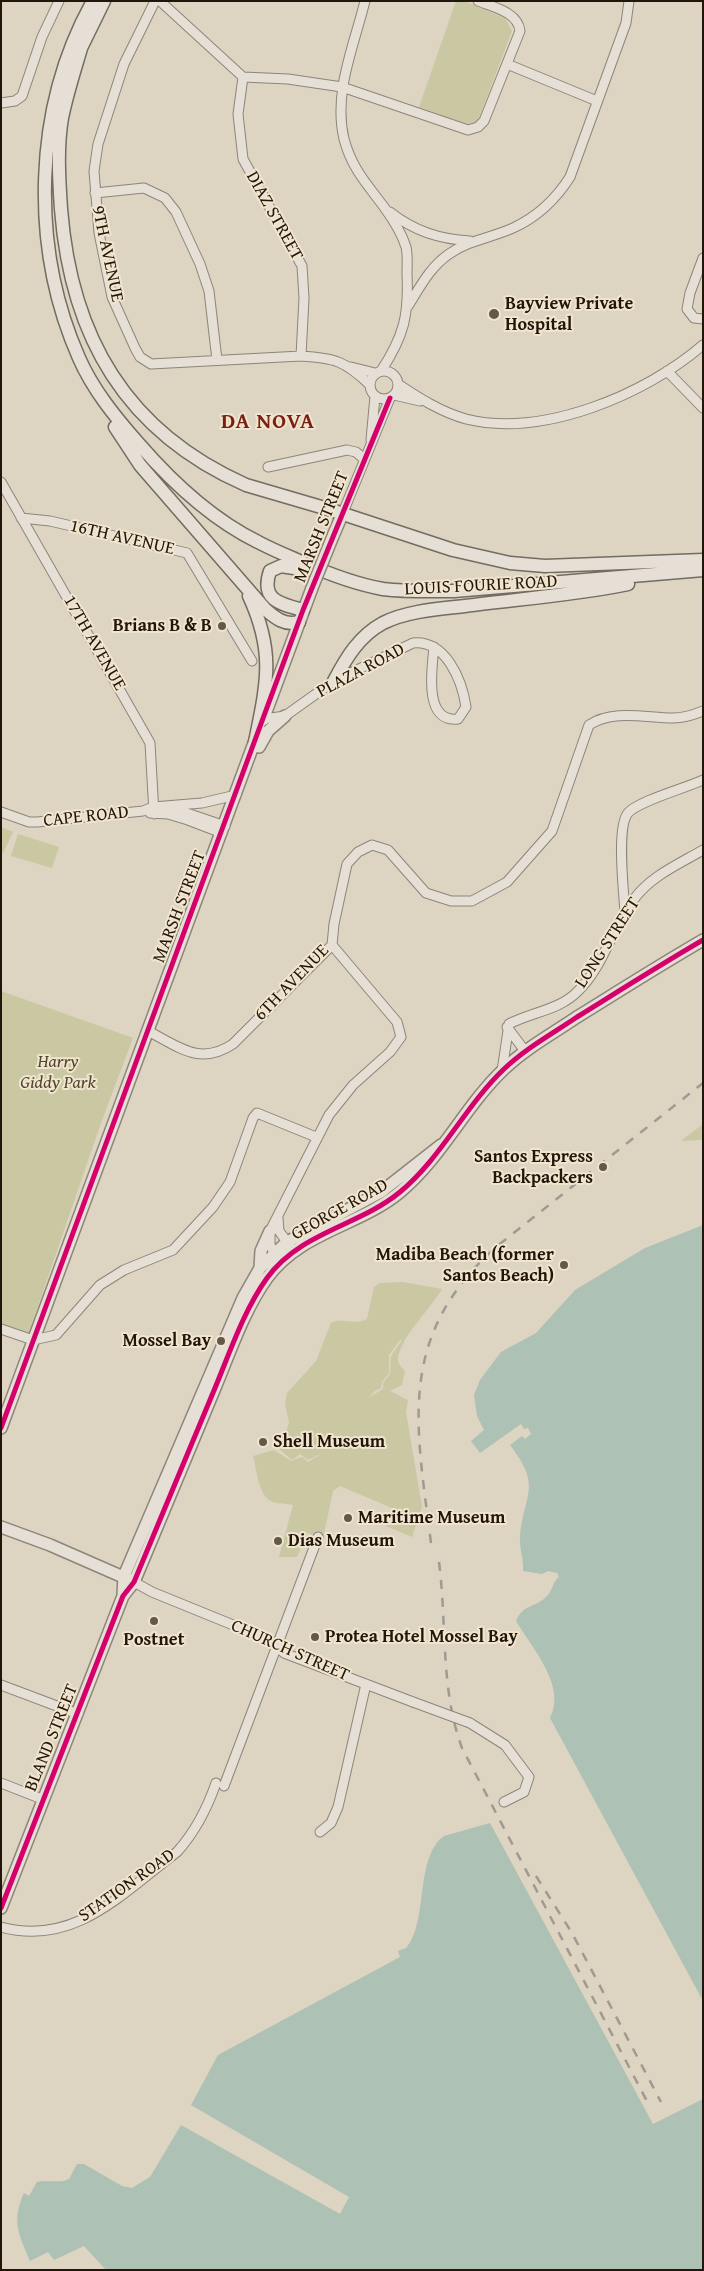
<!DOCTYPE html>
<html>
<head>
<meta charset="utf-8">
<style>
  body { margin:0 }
  #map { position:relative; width:704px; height:2271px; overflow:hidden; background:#ddd4c1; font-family:"Gentium Book Plus",serif }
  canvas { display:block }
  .frame { position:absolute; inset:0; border:2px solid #22150b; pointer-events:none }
</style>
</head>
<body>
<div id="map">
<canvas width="704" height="2271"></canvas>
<div class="frame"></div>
</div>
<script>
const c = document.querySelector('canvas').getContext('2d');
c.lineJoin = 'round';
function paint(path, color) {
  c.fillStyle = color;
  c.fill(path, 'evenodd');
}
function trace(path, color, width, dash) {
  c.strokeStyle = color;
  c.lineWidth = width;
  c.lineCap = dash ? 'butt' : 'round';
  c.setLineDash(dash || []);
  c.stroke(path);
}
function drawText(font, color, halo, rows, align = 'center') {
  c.font = font + ' "Gentium Book Plus",serif';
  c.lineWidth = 4;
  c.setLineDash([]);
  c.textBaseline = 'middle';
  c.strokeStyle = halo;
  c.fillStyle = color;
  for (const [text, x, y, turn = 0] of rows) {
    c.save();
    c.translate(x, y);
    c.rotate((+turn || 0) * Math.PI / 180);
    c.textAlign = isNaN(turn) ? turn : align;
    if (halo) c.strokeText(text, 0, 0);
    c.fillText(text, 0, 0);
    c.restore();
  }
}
const green = new Path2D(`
  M456 1H464L505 18 512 31 479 118 475 123 464 124 419 107Z
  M1 827 13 832 3 853 1 852Z
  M18 834 59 847 52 868 11 856Z
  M1 991 133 1038 101 1123 28 1335 1 1326Z
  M703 1124V1140L681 1141Z
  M403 1282 442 1289C429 1311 402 1335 398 1358 397 1363 401 1367 405 1371L402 1385 390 1391 408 1400 406 1412 422 1507 412 1537 386 1526 392 1508 340 1486 333 1491 323 1539 307 1533 297 1557H279L293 1505C286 1503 279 1504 273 1502 258 1497 257 1469 253 1456L274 1450 291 1461 302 1457 308 1462 323 1453 308 1460 300 1454 292 1460 278 1448 285 1435 289 1422 285 1404 287 1393 316 1361 331 1323C343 1317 355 1326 367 1319L374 1287 380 1283ZM400 1340H402L391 1356 390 1374 383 1383V1389L368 1398 375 1391 381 1388 382 1382 389 1373V1355Z`);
const water = new Path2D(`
  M703 1225V2001L550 1718C567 1686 532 1648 516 1621 523 1604 535 1608 546 1597 553 1591 552 1582 559 1577L557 1573 548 1571 542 1574 523 1571C524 1559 519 1547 520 1536 525 1491 542 1487 510 1445L522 1436 525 1439 531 1434 528 1428 524 1429 521 1424 480 1453 471 1441 484 1430 477 1416 474 1395 480 1380 501 1352 536 1333 575 1290 645 1248Z
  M490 1823 653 2124 703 2099V2270H106L84 2246 54 2260 48 2252 30 2261C19 2235 11 2221 24 2193L29 2196 37 2182C48 2179 58 2184 69 2179L77 2164H84L122 2186 132 2188 150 2177 181 2125 340 2214 349 2197 191 2105 218 2055 400 1957 398 1951 406 1948C429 1922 414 1858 444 1836Z`);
const minor = new Path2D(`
  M155 1 124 64 98 144 94 171 99 233 112 297 135 348 140 357 151 364 301 356C335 358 345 361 370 385
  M160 1 243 77 288 79 342 87 468 130 478 127 484 121 520 31C518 12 493 7 478 1
  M365 1C354 46 333 92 344 139 352 169 367 184 384 207 392 218 402 234 406 247 408 255 407 266 407 274 409 315 404 336 381 371
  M507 64 597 101
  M243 77 238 114 243 159 302 266 304 298 301 356
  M1 103 15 101 22 96 42 37 59 1
  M95 193 144 188 165 198 176 212 200 264 209 291 217 360
  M390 212C414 231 439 239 470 241
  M703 258 690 293 687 309 694 318 703 319
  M408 306C420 287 430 267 449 254 469 240 491 238 513 228 537 217 556 199 570 177L626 23 629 1
  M351 367 375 373
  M370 385a14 14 0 1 1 28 0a14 14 0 1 1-28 0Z
  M667 371 703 408
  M398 384C419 398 441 412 466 419 542 438 645 395 703 345
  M394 395 420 401
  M371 440 375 396
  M268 467 347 450 356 452 364 459
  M1 482 150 743 154 814
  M342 515 390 398
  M21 518 50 521 187 553 252 661
  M264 719 285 716 334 681 413 643C446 640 462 680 466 707L458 719C423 723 432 668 434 647
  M172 808 225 826
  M1 812 29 822H37L143 811 153 807 202 803 236 795
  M150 813 168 814 188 820 222 833
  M625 913C624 893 616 827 628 813 638 801 686 788 703 780
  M507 1027 525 1051
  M148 1031C179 1047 200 1066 233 1044L332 945 334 924 347 864 358 852 372 845 388 850 426 893 451 901H472L507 882 552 831 589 725C613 709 646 718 673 718 683 718 693 715 703 711
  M502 1071 509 1024C532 1012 560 1010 578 991 604 966 612 927 634 899 651 876 679 864 703 850
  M278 1218 279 1231 290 1246
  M277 1258 270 1245V1231L329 1115 353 1085 390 1052 401 1037 397 1022 332 945
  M1 1329 33 1340 56 1335 100 1285 124 1270 173 1250 213 1207 230 1182 253 1118 257 1113 316 1137
  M134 1582 152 1592 270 1640 284 1653 413 1702
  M1 1685 78 1714
  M470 1723 505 1745 529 1777 524 1792 504 1802
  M1 1783 42 1799
  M224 1786 318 1537
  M320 1832 331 1823 338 1807 366 1684
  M1 1927C75 1947 122 1893 177 1852 195 1832 207 1809 216 1783`);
const tertiary = new Path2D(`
  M333 536 342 515
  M263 720 312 588
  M259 747 268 731 285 716
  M260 1268 261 1251 270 1231
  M1 1428 257 735
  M1 1527 50 1545 130 1580
  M123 1595 124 1576 243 1298 260 1268 287 1242 381 1192 441 1145
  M1 1908 123 1596 134 1582C161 1517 188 1452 215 1388 230 1352 244 1310 267 1278 300 1232 359 1226 400 1192 442 1157 465 1106 504 1069 526 1048 552 1034 577 1017 619 991 660 965 703 940`);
const secondary = new Path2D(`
  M93 1C33 108 30 247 79 358 93 390 116 418 139 444 172 482 211 519 258 542 273 550 288 556 304 563 329 574 355 584 383 589 407 592 431 591 454 591L703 570
  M82 45C75 69 67 93 62 118 57 147 59 179 61 209 71 337 126 432 246 485L328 509 453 550 510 563 545 566 703 560
  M79 52 104 1
  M115 427 140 465 265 609C275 618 285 626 299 622
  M249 596C275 652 267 683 255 742
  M303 610C280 604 260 600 270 571L281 566 307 570
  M334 681C346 658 359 636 383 623 407 611 438 609 465 606 519 599 574 595 628 584`);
const rail = new Path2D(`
  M431 1543C416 1424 396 1337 496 1247L703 1083
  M439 1562C447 1623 440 1689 462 1748L650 2107
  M536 1876 572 1933 661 2102`);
const minorBridge = new Path2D(`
  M413 1702 470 1723`);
const tertiaryBridge = new Path2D(`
  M312 588 333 536`);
const cycleway = new Path2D(`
  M1 1428 303 610 390 398
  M1 1908 123 1596 134 1582C161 1517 188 1452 215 1388 230 1352 244 1310 267 1278 300 1232 359 1226 400 1192 442 1157 465 1106 504 1069 526 1048 552 1034 577 1017 619 991 660 965 703 940`);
const markers = [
  [494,314,6,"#63584b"],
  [222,626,5,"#63584b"],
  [603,1167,5,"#63584b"],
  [564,1265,5,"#63584b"],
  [221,1341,5,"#63584b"],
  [263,1442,5,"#63584b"],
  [348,1518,5,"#63584b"],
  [278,1541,5,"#63584b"],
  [154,1621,5,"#63584b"],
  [315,1637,5,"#63584b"]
];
const streetNames = [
  ["DIAZ STREET",274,216,61],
  ["9TH AVENUE",107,254,78],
  ["MARSH STREET",322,527,-68],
  ["16TH AVENUE",122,538,13],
  ["LOUIS FOURIE ROAD",481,586,-3],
  ["17TH AVENUE",94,643,60],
  ["PLAZA ROAD",361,671,-28],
  ["CAPE ROAD",86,817,-6],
  ["MARSH STREET",180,907,-69],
  ["LONG STREET",608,943,-57],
  ["6TH AVENUE",292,983,-46],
  ["GEORGE ROAD",340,1210,-29],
  ["CHURCH STREET",290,1651,24],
  ["BLAND STREET",52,1738,-68],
  ["STATION ROAD",127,1886,-35]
];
const poiNames = [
  ["Bayview Private",505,304],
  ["Hospital",505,325],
  ["Brians B & B",212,626,"right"],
  ["Santos Express",593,1157,"right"],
  ["Backpackers",593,1178,"right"],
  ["Madiba Beach (former",554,1255,"right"],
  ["Santos Beach)",554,1276,"right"],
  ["Mossel Bay",211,1341,"right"],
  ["Shell Museum",273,1442],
  ["Maritime Museum",358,1518],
  ["Dias Museum",288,1541],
  ["Protea Hotel Mossel Bay",325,1637],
  ["Postnet",154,1640,"center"]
];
const parkNames = [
  ["Harry",58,1062],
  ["Giddy Park",58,1083]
];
const districtNames = [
  ["DA NOVA",268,422]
];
paint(green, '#cac7a3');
paint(water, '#adc1b4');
trace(minor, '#8c857a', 11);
trace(tertiary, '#8c857a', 14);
trace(secondary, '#726c61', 15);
trace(minor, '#e5dfd5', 9);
trace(tertiary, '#e5dfd5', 11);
trace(secondary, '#e5dfd5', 12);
trace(rail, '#9f9a92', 2.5, [9, 9]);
trace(minorBridge, '#8c857a', 11, []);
trace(tertiaryBridge, '#8c857a', 14, []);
trace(minorBridge, '#e5dfd5', 9);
trace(tertiaryBridge, '#e5dfd5', 11);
trace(cycleway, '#d6006c', 5);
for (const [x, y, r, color] of markers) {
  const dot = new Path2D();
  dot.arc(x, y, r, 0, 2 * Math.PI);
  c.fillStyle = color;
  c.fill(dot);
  trace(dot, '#f1e5ce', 2);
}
drawText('18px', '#22150b', '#f1e5ce', streetNames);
drawText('bold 18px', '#22150b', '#f1e5ce', poiNames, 'left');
drawText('italic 18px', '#504731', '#f1e5ce', parkNames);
c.letterSpacing = '1px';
drawText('bold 22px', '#7a1f14', '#f1e5ce', districtNames);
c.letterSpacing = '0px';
</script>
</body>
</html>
